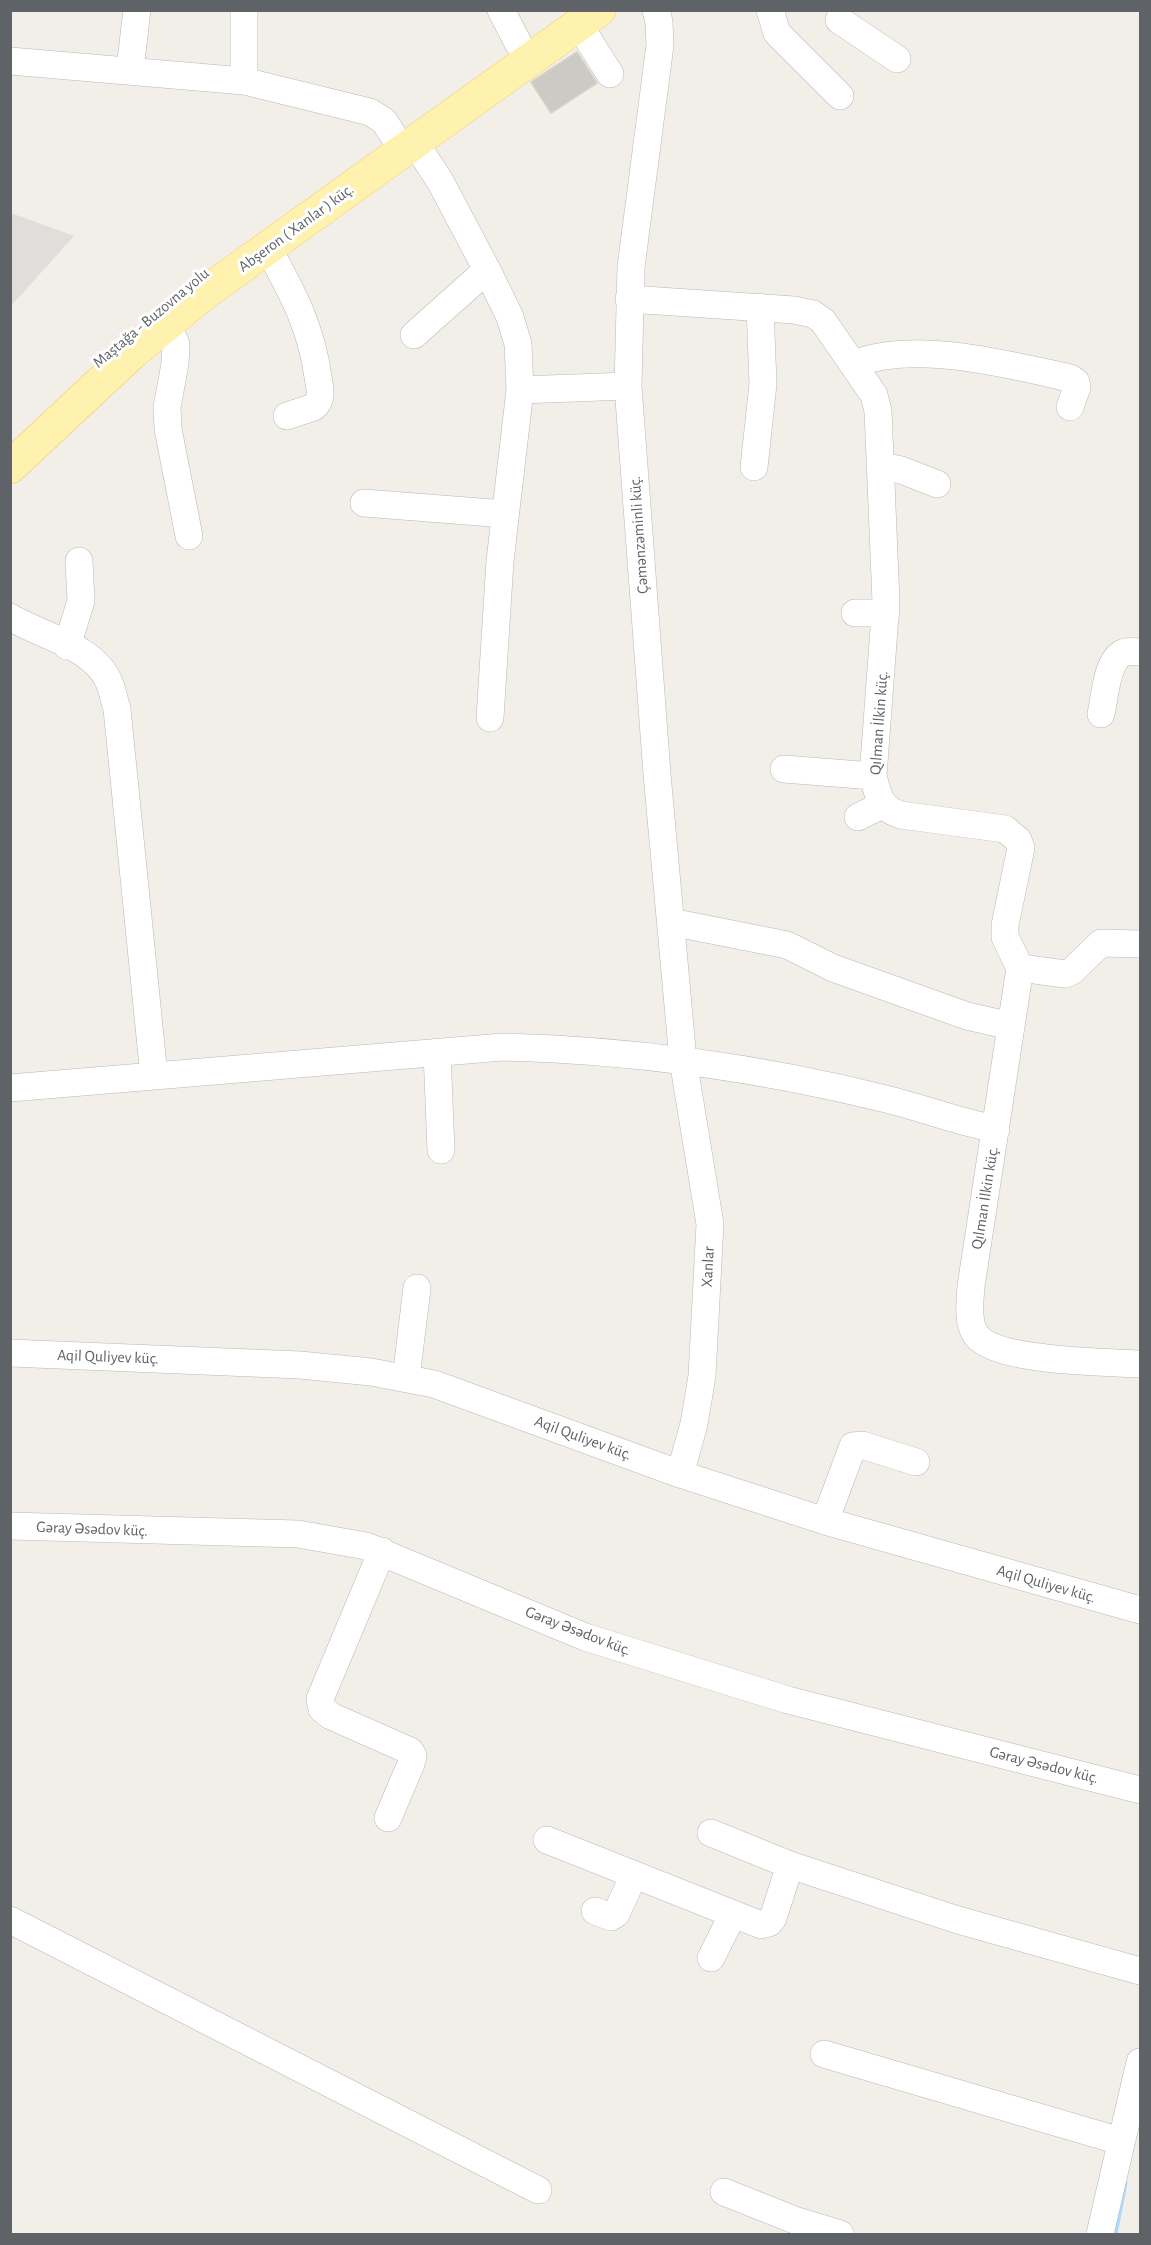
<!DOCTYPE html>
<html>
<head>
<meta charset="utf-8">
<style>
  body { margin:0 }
  #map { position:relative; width:1151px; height:2245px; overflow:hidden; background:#f1efe8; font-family:"Alegreya Sans",sans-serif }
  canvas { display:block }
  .frame { position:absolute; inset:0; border:12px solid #5f6368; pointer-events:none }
</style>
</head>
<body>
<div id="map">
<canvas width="1151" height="2245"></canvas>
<div class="frame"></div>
</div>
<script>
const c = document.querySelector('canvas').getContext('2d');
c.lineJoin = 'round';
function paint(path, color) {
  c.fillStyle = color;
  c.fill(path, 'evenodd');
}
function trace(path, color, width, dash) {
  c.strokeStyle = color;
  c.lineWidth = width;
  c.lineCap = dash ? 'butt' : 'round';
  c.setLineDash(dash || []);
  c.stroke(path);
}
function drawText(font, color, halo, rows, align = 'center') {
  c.font = font + ' "Alegreya Sans",sans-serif';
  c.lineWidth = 6;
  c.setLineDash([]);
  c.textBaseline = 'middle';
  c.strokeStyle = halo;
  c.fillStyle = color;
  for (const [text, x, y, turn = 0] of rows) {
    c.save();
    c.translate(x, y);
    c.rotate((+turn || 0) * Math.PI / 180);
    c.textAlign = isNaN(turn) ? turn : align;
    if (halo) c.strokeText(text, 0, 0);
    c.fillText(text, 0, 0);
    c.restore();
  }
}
const industrial = new Path2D(`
  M11 213 74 236 11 306H10Z`);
const stream = new Path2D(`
  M1115 2234 1125 2183`);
const building = new Path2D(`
  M577 52 597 83 551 113 531 82Z`);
const minor = new Path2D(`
  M501 10 518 43
  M656 10 659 22 660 45 631 267 628 386 657 774 683 1060 710 1224 702 1376 694 1424 680 1474
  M770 10 777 33 840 96
  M839 20 897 59
  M579 25 610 74
  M10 61 244 81 370 112 384 121 393 135
  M130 69 137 10
  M244 81V10
  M415 143 440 181 487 270 510 317 518 344 520 390 500 561 490 718
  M268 248C292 292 311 326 318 377 320 388 323 399 314 407L287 416
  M629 299 794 310 813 314 823 321 874 395 878 411 886 602 873 776C878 795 880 809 901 815L1005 829 1018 840 1021 848 1005 925V937L1020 968 971 1286C970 1301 967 1322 976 1335 995 1362 1107 1362 1140 1364
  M167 323 176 344 175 364 167 407 168 429 189 536
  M414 335 487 270
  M854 364C916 340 1006 364 1070 378L1076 382 1077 387 1070 407
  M520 390 628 386
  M882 466 901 470 937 484
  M754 467 763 384 760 307
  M364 503 505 514
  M855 613H886
  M10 617C41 636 94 646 109 682 113 691 114 700 117 709L154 1076
  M67 646 81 601 79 561
  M1101 714C1105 698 1106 664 1121 654 1126 650 1134 652 1140 652
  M784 769 873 776
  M858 817 882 805
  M671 922 787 945 833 968 967 1016 1011 1026
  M1020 968 1065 974 1072 971 1101 943 1140 944
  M437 1052 441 1150
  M10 1088 503 1047C631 1050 761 1068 886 1099 923 1108 958 1122 996 1129
  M10 1353 300 1365 371 1372 434 1384 680 1474 825 1521 1140 1610
  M406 1378 417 1288
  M825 1521 853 1446 862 1445 916 1462
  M10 1526 298 1534 366 1546 585 1637 788 1700 1140 1790
  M382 1551 320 1699 322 1709 331 1716 410 1751 413 1756 411 1764 388 1818
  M711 1833 790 1865
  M547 1840 761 1925 769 1923 773 1918 790 1865 958 1920 1140 1971
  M595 1911 611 1917 616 1914 634 1875
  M10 1920 538 2190
  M711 1958 733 1914
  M824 2054 1120 2141
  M724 2192 797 2221 840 2234
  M1100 2234 1140 2062`);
const major = new Path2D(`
  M10 467 132 353 206 292 599 10`);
const streetNames = [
  ["Abşeron ( Xanlar ) küç.",296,228,-36],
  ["Maştağa - Buzovna yolu",151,318,-40],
  ["Çəmənzəminli küç.",639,535,-94],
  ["Qılman İlkin küç.",879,723,-86],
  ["Qılman İlkin küç.",985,1198,-81],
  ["Xanlar",708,1267,-87],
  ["Aqil Quliyev küç.",108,1357,2],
  ["Aqil Quliyev küç.",583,1438,20],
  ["Gəray Əsədov küç.",92,1529,2],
  ["Aqil Quliyev küç.",1046,1584,16],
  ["Gəray Əsədov küç.",578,1631,21],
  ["Gəray Əsədov küç.",1044,1765,14]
];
paint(industrial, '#e0deda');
trace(stream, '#aadaff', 5);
paint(building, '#cccac5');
trace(building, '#d6d1c6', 1.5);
trace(minor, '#b5b8bc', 28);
trace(major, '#f2c960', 34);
trace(minor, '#fff', 27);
trace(major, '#fff2af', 33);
drawText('16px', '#5f6368', '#fff', streetNames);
</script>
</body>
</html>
